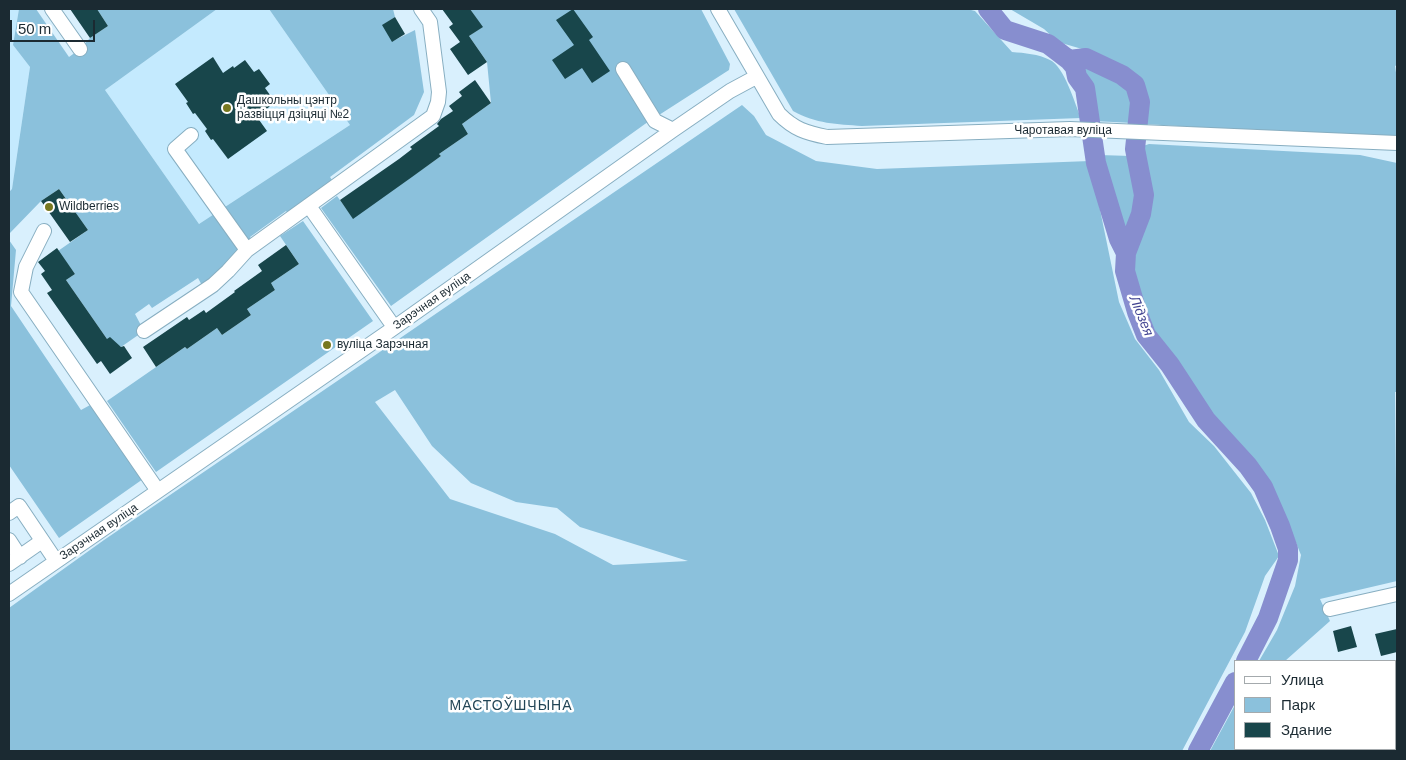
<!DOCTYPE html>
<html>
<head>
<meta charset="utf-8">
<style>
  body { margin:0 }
  #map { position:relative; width:1406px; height:760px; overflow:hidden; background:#d9f0fd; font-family:Arial,sans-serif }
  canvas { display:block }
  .frame { position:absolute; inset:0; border:10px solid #1b2a32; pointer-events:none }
  .legend { position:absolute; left:1234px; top:660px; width:162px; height:90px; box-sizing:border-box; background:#fff; border:1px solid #a4aaad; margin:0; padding:6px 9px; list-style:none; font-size:15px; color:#1b2a32 }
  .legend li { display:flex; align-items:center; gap:10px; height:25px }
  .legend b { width:25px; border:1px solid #a4aaad }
  .scale { position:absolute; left:10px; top:20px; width:85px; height:22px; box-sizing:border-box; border:2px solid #1b2a32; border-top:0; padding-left:6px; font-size:15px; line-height:18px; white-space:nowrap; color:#1b2a32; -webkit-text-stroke:4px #fff; paint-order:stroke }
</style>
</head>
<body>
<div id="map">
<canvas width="1406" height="760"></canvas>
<div class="frame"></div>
<ul class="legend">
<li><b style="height:6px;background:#fff"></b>Улица</li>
<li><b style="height:14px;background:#8bc1dc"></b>Парк</li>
<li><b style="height:14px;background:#18464b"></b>Здание</li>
</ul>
<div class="scale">50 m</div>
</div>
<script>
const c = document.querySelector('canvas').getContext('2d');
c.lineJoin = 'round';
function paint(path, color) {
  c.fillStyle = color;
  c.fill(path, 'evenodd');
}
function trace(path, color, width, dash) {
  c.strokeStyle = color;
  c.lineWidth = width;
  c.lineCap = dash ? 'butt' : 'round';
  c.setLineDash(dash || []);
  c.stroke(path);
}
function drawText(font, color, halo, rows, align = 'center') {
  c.font = font + ' Arial,sans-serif';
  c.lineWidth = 5;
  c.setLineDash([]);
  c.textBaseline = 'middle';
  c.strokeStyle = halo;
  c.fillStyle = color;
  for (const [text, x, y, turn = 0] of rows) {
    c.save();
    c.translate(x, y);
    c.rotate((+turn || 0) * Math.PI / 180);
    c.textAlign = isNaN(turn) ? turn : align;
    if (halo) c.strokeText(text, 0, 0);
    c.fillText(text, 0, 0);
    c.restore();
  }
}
const built = new Path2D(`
  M9 9H19L13 45 30 67 12 189 9 192Z
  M217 9H269L350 125 199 224 105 90Z`);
const green = new Path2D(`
  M19 9H36L69 57 80 49 90 38 108 26 97 9H217L105 90 199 224 350 125 269 9H393L395 17 383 25 393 41 415 30 424 92 414 115 330 177 336 186 292 218 286 211 250 237 255 245 205 291 198 278 152 308 149 304 135 314 144 331 121 347 107 339 66 280 75 274 58 251 88 230 59 189 41 201 9 234V192L12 189 30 67 13 45Z
  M470 9H701L730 64 729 70 645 124 391 306 321 208 337 196 353 218 441 156 439 154 468 134 462 124 491 103 487 62 469 36 482 27Z
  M734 9H967L975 11 1012 52C1025 53 1038 54 1050 60 1064 66 1075 104 1081 118L862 126C837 124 816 124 793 111Z
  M1010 9H1397V65L1395 66 1397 79V136L1295 133 1145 124 1148 109 1138 77 1110 62 1082 49 1058 42 1044 29Z
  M1086 61C1100 68 1123 74 1132 87 1139 96 1135 113 1133 123L1094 121 1087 86 1080 76 1074 62Z
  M742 105 754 116 766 135 816 161 877 169 1090 161 1119 302 1135 339 1159 370 1189 422 1214 446 1251 493 1265 520 1279 556 1265 576 1245 632 1182 751H9V608L104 540ZM395 390 432 446 471 483 516 502 557 508 580 527 688 561 613 565 555 534 450 499 375 402Z
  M1149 144 1360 155 1397 163V392H1395L1397 581 1320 599 1330 621 1285 661H1259L1277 630 1295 586 1301 555 1283 511 1273 500 1261 479 1186 388 1175 365 1150 332 1139 305 1130 271V254L1151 199 1145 160 1140 147Z
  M1099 155 1131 156 1135 197 1131 226 1122 237Z
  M303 221 373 321 156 472 107 401 185 347 187 349 217 328 222 335 251 315 247 309 275 290 271 283 299 264 280 236Z
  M9 240 16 250 11 306 81 410 92 404 143 479 59 538 9 465Z
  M1235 705V749H1351V751H1210Z`);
const river = new Path2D(`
  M988 9 1005 30 1048 44 1069 60 1075 67 1077 77 1085 88 1096 163 1119 239 1126 253 1125 271 1137 312 1146 335 1170 365 1206 420 1248 466 1263 487 1280 526 1288 549V560L1268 618 1246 661
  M1069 60 1086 58 1122 75 1135 85 1140 102 1135 149 1144 195 1141 214 1126 253
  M1198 751 1235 682`);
const building = new Path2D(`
  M70 9H97L108 26 90 38Z
  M442 9H470L483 27 469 36 487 62 468 75 450 49 460 42 449 27 453 24Z
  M573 9 593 37 589 40 610 71 592 83 582 68 565 79 552 60 574 45 556 20Z
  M395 17 405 34 392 42 382 25Z
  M213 57 223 73 233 66 234 68 245 60 254 72 259 69 270 84 265 88 275 102 257 117 267 131 228 159 213 139 211 140 205 131 207 129 195 113 193 114 186 103 188 102 175 84Z
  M475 80 491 103 462 124 468 134 439 154 441 156 412 177 353 219 340 200 399 159 412 149 410 147 439 126 437 124 441 119 453 111 449 106 462 96 459 92Z
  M59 189 88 230 70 242 41 201Z
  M286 245 299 264 271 283 275 290 247 309 251 315 222 335 217 328 187 349 185 347 156 367 143 347 187 317 189 320 204 310 206 313 235 292 234 291 262 271 258 265Z
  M57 248 75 274 66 280 107 339 110 337 121 347 124 346 132 358 110 374 101 361 97 364 47 293 52 290 41 274 45 271 38 262Z
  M1351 626 1357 647 1338 652 1333 631Z
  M1397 629V652L1381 656 1375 634Z`);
const minor = new Path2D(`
  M52 9 80 49
  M718 9 779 114C794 129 806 133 827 137L1070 129 1397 143
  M623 69 655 121 673 130
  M191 135 175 149 247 250
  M309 206 394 327
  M44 231 26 267 21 292 158 491
  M144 331 213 285 228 271 247 250 433 116 438 102 439 92 430 22 421 9
  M9 513 19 506 56 561
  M9 540 20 557
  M9 564 42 541
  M9 594 388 332 673 130 730 91 756 77
  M1330 609 1397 594
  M1395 691H1397`);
const markers = [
  [227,108,5,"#78781f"],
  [49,207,5,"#78781f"],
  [327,345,5,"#78781f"]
];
const poiNames = [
  ["Дашкольны цэнтр",237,101],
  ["развіцця дзіцяці №2",237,115],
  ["Wildberries",59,207],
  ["вуліца Зарэчная",337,345]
];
const streetNames = [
  ["Чаротавая вуліца",1063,131],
  ["Зарэчная вуліца",432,301,-35],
  ["Зарэчная вуліца",99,532,-34]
];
const waterNames = [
  ["Лідзея",1141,316,68]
];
const neighbourhoodNames = [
  ["МАСТОЎШЧЫНА",511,706]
];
paint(built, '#c4eafe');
paint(green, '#8bc1dc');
trace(river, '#878ecf', 20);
paint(building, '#18464b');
trace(minor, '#87aec1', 16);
trace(minor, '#fff', 14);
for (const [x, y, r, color] of markers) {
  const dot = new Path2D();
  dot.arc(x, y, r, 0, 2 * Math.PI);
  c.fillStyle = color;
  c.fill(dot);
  trace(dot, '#fff', 2);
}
drawText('12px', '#1b2a32', '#fff', poiNames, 'left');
drawText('12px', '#1b2a32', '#fff', streetNames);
drawText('italic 14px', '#414391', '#fff', waterNames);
c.letterSpacing = '1px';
drawText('14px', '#224556', '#fff', neighbourhoodNames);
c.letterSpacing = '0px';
</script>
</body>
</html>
